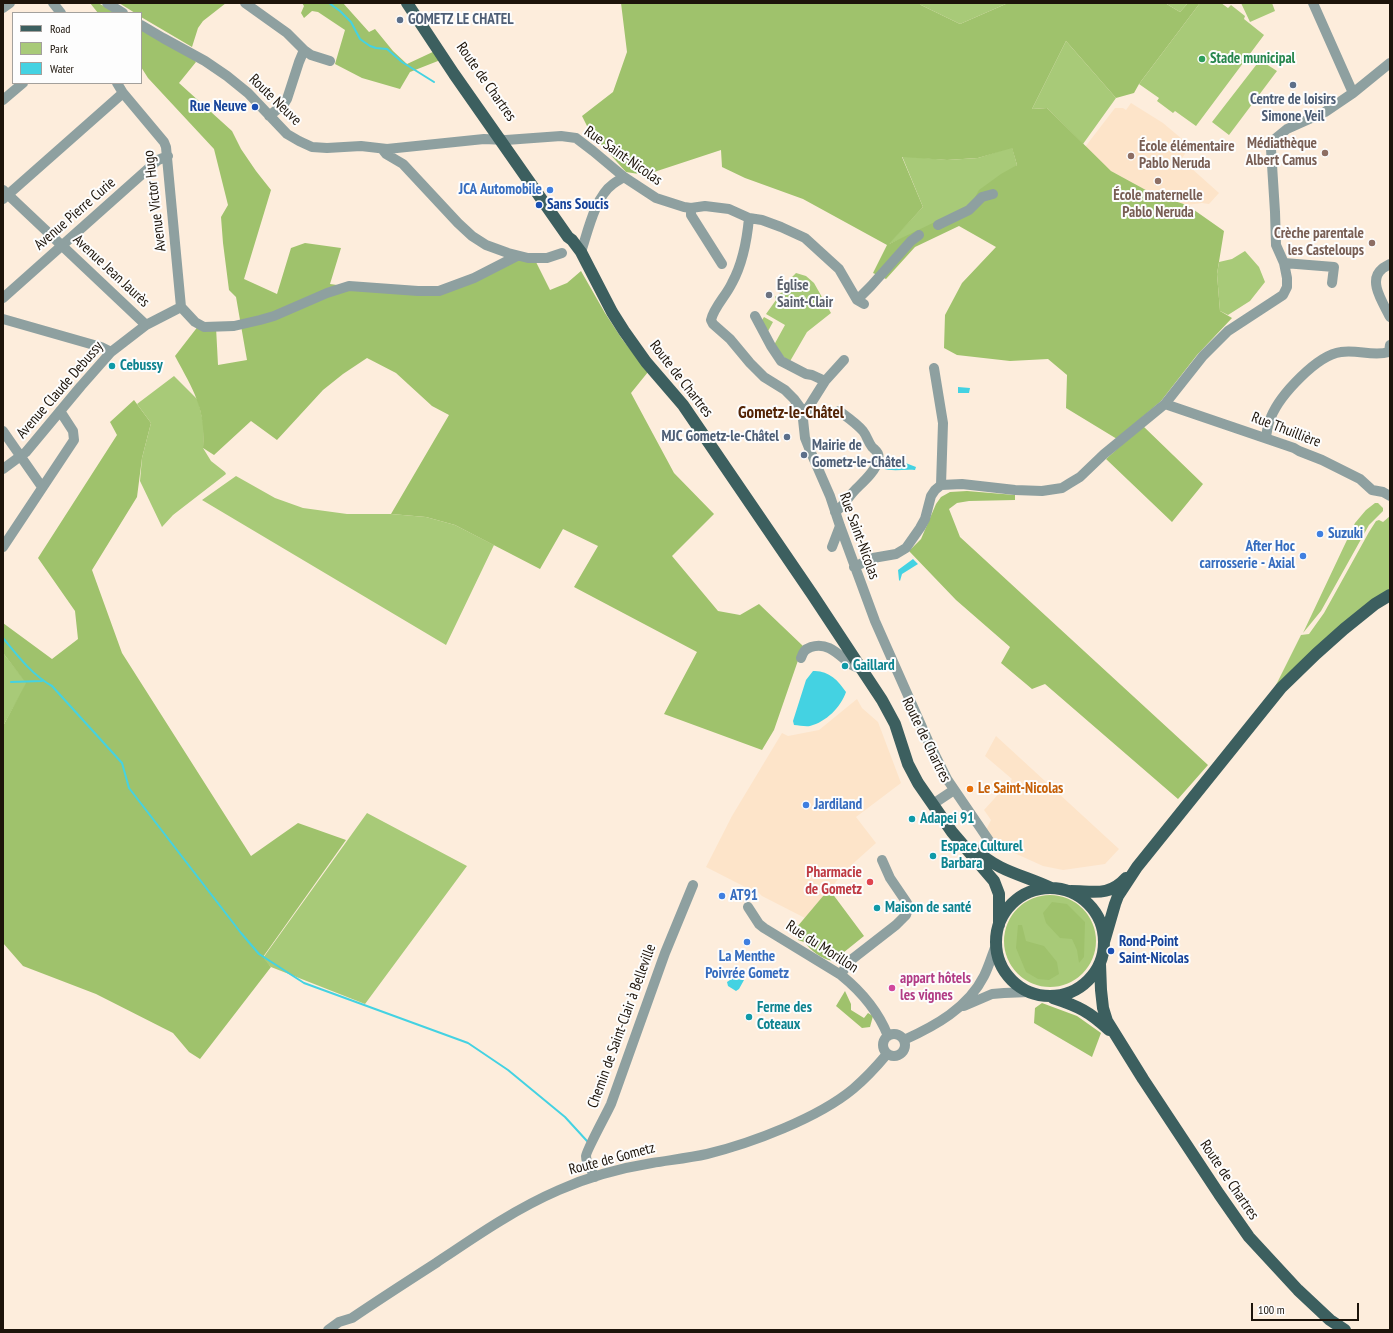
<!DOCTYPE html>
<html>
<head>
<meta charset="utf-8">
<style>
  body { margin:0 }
  #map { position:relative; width:1393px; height:1333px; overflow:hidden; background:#fdeddc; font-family:"PT Sans Narrow",sans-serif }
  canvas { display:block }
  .frame { position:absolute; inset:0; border:4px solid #1d140a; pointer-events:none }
  .legend { position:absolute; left:12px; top:12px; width:130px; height:72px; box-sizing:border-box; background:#fdfdfd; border:1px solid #a3a09c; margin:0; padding:5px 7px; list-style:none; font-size:12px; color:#1d140a }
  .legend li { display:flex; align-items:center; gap:8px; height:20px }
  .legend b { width:20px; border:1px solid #a3a09c }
  .scale { position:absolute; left:1251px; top:1303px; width:108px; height:18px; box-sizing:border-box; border:2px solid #1d140a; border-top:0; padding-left:5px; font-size:12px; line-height:14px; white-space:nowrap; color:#1d140a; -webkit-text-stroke:3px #fdfdfd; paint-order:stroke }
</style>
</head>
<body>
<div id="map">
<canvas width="1393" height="1333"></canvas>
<div class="frame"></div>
<ul class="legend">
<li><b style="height:5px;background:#3c5f5f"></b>Road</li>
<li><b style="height:11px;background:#a8ca78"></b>Park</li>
<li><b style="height:11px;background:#44d2e2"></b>Water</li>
</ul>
<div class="scale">100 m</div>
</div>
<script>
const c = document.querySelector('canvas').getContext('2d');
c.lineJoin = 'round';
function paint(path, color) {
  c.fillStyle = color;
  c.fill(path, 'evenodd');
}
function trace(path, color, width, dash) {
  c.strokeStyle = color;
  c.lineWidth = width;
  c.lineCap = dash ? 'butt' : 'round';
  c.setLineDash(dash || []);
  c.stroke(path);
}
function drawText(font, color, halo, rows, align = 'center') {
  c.font = font + ' "PT Sans Narrow",sans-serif';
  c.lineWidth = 4;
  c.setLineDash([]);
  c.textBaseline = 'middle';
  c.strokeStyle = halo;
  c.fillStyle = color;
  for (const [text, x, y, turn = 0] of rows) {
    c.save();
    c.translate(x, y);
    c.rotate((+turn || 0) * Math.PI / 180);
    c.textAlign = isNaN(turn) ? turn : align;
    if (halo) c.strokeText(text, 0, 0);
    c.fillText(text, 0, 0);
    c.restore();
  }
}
const built = new Path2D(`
  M1131 103 1163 123 1182 139 1185 154 1181 159 1219 193 1209 204 1202 203 1187 205 1155 195 1111 171 1085 147 1115 108H1123L1126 110Z
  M857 699 862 708 878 722 901 783 856 817 876 843 847 869 805 918 762 896 757 891 749 889 706 867 732 816 782 733 788 736 819 730Z
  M996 736 1119 849 1105 864 1063 870 1043 866 1001 847 986 830 991 820 984 810 1012 779 985 756Z`);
const green = new Path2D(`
  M920 3H1008L960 24 921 5Z
  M1165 3H1188L1180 12Z
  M1200 3H1221L1228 8 1231 5 1245 16 1244 19 1264 35 1196 126 1175 111 1173 113 1157 101 1159 98 1139 84Z
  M1241 3H1272L1275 11 1250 22Z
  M1066 41 1116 98 1083 144 1047 108 1032 109Z
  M1260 60 1277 71 1229 135 1212 122Z
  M1012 147 1017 165 968 210 887 245 923 207 902 156 947 160 978 158Z
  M1245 251 1259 267 1265 282 1250 301 1228 315 1220 311 1217 274 1219 262 1232 259Z
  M796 273 806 276 814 283 831 313 807 332 789 363 774 345 785 325 766 314 776 300 775 297 776 296 778 297 779 294 783 292 782 291 791 282 789 280Z
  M764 317 773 322 767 333 760 323Z
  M174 376 198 400 204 426 203 448 211 461 225 472 226 474 173 515 162 527 140 481 142 458 151 423 137 404Z
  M236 476 275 498 303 508 347 514H391L426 517 455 525 494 545 446 645 202 500Z
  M1375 503H1378L1383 508V511L1369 525 1321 611 1303 633 1355 523 1366 510Z
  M1390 516V591L1274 689 1301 635 1309 634 1324 613 1369 532 1376 521 1379 520 1383 522Z
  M3 653 27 683 3 726Z
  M367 813 467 866 365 1004 271 967 263 958Z
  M1004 941a46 46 0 1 1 92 0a46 46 0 1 1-92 0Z`);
const forest = new Path2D(`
  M90 3H98L117 13H98Z
  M119 3H226L203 21 198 28 192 47 141 17V13H135Z
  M302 3H343L369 32 375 29 393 51 407 64 437 50 443 59 410 72 400 89 362 78 335 64 345 30 318 12 312 11 304 18 301 13 304 6Z
  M621 3H920L921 5 960 24 1008 3H1165L1180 12 1188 3H1200L1139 84 1134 93 1116 98 1066 41 1032 109 1047 108 1111 171 1155 195 1187 205 1224 231 1217 274 1220 311 1232 318 1197 355 1161 401 1117 439 1066 408 1067 375 1048 359 1010 361 957 355 944 348 945 315 962 283 996 247 959 226 915 247 886 279 873 273 887 245 803 199 745 178 722 167 721 150 645 175 626 172 590 132 582 116 613 92 627 52ZM1012 148 1017 165 1001 174 979 190 968 210 937 221 889 244 923 207 902 157 947 160 978 158Z
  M141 27 188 54 196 62 179 83 232 131 241 149 256 171 271 190 244 279 277 294 291 248 305 243 341 248 330 284 381 291 439 293 512 260 536 262 550 290 567 283 581 271 605 313 622 339 648 372 631 393 674 473 714 514 672 556 718 611 740 615 759 604 803 646 774 730 762 750 664 714 697 652 574 587 598 546 563 529 540 569 455 525 426 517 391 514 449 415 432 406 396 373 367 358 343 374 323 390 277 440 251 421 214 455 203 448C206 408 193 390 175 356L199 325 216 327 218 365 247 360 236 297 229 290 223 243 221 217 228 205 214 149 148 78 141 67Z
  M134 400 151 423 142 458 137 497 92 570 122 653 251 856 298 823 346 840 263 957 271 967 200 1059 189 1052 173 1033 96 994 23 966 3 943V726L26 683 3 653V623L52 659 78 639 75 611 38 558 117 435 110 422Z
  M1143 426 1203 484 1172 522 1106 459Z
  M967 491 1015 495V500L969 501 957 503 949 509 960 537 1208 765 1178 799 1045 684 1032 689 1001 663 1010 647 956 600 909 551 921 539 936 504 941 497 950 492Z
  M829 889 864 936 833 961C821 959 812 951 804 942L798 940 797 927Z
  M1052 902 1067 904 1085 922 1084 957 1079 963 1077 950 1072 939 1060 938 1046 923 1043 913Z
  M1018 925H1022L1026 941 1044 946 1057 962 1059 974 1049 980 1038 979 1026 972 1016 948Z
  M845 991 851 1004V1010L864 1018 868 1013 873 1016 870 1027 862 1028 836 1006Z
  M1042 1003 1077 1016 1101 1033 1092 1057 1034 1023 1035 1008Z`);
const water = new Path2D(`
  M958 387 970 388 969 393H958Z
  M890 459 897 462H903L916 467 915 470C903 469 892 472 881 468L885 460 888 461Z
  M913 559 918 564 902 574 900 581 899 580 898 570Z
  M813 671C828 670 838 680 846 692 841 707 826 722 810 726 805 727 799 725 794 725L793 721 806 680Z
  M736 976 744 980 739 989 736 991 728 986 727 982Z`);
const stream = new Path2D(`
  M329 3 340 11 351 22 360 39 370 46 376 48 387 49 402 62 434 82
  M3 638C17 655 32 675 52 686L122 763 129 788 241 933 259 954 304 983 468 1043 508 1070 565 1117 587 1141
  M11 682 42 681`);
const minor = new Path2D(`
  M53 3 61 13
  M107 3 123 13
  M245 3 287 33 304 50 311 55 330 61
  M1313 3 1353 93
  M3 8 10 3
  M141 25 163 38 205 61 227 76 248 93 287 134 299 141 312 147 327 148 361 146 387 149 484 139 506 140 561 136 576 138 593 151 624 177 656 198 684 207 691 208 705 206 729 209 749 218 762 220 781 227 805 238 839 269 857 300 864 304
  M117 83 123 93 164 142 166 147 181 307
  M3 100 23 83
  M269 116 284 104 287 99 299 62 304 50
  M382 149 386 154 403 164 458 223 472 236 486 245 508 253 528 258H547L562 253
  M3 190 146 325
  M3 199 123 93
  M691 208V215L722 264
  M749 218C747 240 743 263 732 283 726 296 714 307 711 320L713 324 730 339 750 363 764 377 785 390 794 399 802 410 805 438 809 448 830 496 840 526 875 621 929 743 947 779 990 842
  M938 225 969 210 982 197 993 194
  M581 252C588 231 595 197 613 184 617 181 621 179 624 177
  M1284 263 1334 267 1332 283
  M1390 264C1387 266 1384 267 1382 269 1367 281 1384 304 1390 317
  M3 298 158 160 168 156
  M857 300 871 286 911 241 919 235
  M181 307 195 322 204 327 234 326 260 320 274 316 327 293 349 286 418 291H439L474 278 517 256
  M755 316 771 346 781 361 806 374 812 375 825 381
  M3 319 101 347 111 352
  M934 368 943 423 941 485
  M1165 404 1294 448 1299 451 1322 460 1360 479 1372 490 1383 492 1390 496
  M808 408 821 415
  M802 410 808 408 825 381 844 360
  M3 431 42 487
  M1266 437C1267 431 1268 423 1271 417 1280 395 1317 355 1341 352 1357 349 1373 357 1389 352L1390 345
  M3 469 26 452 81 386 111 352 146 325 181 307
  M835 512C844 506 848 497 856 489 863 482 876 471 878 460 880 453 876 451 872 447 868 442 867 436 863 431 856 423 847 417 839 411
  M3 547 74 440 73 431 60 411
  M832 547 840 526
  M854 567 873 558 896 554 906 548 920 528 925 519 931 496 935 490 941 485 962 484 1015 490 1042 491 1062 488 1070 483 1080 477 1104 454 1165 404 1203 356 1228 331 1283 295 1287 287V278L1284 263 1276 245 1275 212 1271 149 1276 138 1287 129 1325 112 1353 93 1390 63
  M801 658C803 652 805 649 811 647 835 639 847 670 862 668
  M933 804 954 790
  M748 907 759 924 764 928 841 975C862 992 878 1011 888 1036
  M841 975 843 971 851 960 896 925 906 915 908 909 907 903 890 878 882 860
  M964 1006 992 994 1004 993 1029 992
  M883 1045a11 11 0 1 1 22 0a11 11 0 1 1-22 0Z
  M904 1040C935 1026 968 1008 984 976 989 966 992 955 996 945
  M595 1177C592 1170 586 1164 586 1156 586 1151 607 1113 611 1104L665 953 693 885
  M328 1330 339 1322 352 1318C380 1299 408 1281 436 1263 476 1236 515 1209 559 1190 588 1177 621 1168 652 1163 670 1160 689 1158 707 1154 752 1143 818 1118 853 1089 866 1078 877 1066 887 1054`);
const major = new Path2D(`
  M407 3 454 74 568 237 572 240 581 252 612 312 624 331 646 362 683 405 812 594 882 700 895 724 908 764 918 783 952 832 994 881 999 894V925
  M976 850C999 872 1024 875 1051 888
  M996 942a54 54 0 1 1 108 0a54 54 0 1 1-108 0Z
  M1071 891C1093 891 1109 897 1126 878
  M1104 942 1115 904 1118 896 1137 867 1281 688 1316 654 1344 629 1375 604 1390 595
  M1100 964 1101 990 1103 1008 1107 1021 1143 1079 1219 1194 1249 1237 1298 1290 1330 1320 1345 1330
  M1053 998C1078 1006 1090 1012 1109 1030`);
const markers = [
  [400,20,4,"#5c6f8a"],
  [1202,59,4,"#2e9e5b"],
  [1293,85,4,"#5c6f8a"],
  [255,107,4,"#1a4fb4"],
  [1325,153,4,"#8d6e63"],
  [1131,156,4,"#8d6e63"],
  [1158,181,4,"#8d6e63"],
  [550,190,4,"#3f7fe0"],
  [539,205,4,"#1a4fb4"],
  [1372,243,4,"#8d6e63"],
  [769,295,4,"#6b7280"],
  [112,366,4,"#0f9aa8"],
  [787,437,4,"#5c6f8a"],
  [804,455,4,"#5c6f8a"],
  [1320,534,4,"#3f7fe0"],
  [1303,556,4,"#3f7fe0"],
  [845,666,4,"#0f9aa8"],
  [970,789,4,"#e8710a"],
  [806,805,4,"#3f7fe0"],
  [912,819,4,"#0f9aa8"],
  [933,856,4,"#0f9aa8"],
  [870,882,4,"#e0444e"],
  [722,896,4,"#3f7fe0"],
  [877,908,4,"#0f9aa8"],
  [747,942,4,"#3f7fe0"],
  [1111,951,4,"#1a4fb4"],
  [892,988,4,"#d1479c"],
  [749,1017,4,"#0f9aa8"]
];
const serviceNames = [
  ["GOMETZ LE CHATEL",408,20],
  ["Centre de loisirs",1293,100,"center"],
  ["Simone Veil",1293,117,"center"],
  ["MJC Gometz-le-Châtel",779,437,"right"],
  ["Mairie de",812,446],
  ["Gometz-le-Châtel",812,463]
];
const leisureNames = [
  ["Stade municipal",1210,59]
];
const streetNames = [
  ["Route de Chartres",486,82,55],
  ["Route Neuve",275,100,44],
  ["Rue Saint-Nicolas",623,156,35],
  ["Avenue Victor Hugo",155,201,-97],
  ["Avenue Pierre Curie",75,214,-41],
  ["Avenue Jean Jaurès",111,271,43],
  ["Route de Chartres",681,379,52],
  ["Avenue Claude Debussy",60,390,-49],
  ["Rue Thuillière",1286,430,21],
  ["Rue Saint-Nicolas",859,536,70],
  ["Route de Chartres",926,740,64],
  ["Rue du Morillon",822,947,33],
  ["Chemin de Saint-Clair à Belleville",622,1026,-70],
  ["Route de Gometz",612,1159,-15],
  ["Route de Chartres",1229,1180,56]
];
const transitNames = [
  ["Rue Neuve",247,107,"right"],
  ["Sans Soucis",547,205],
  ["Rond-Point",1119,942],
  ["Saint-Nicolas",1119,959]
];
const educationNames = [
  ["Médiathèque",1317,144],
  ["Albert Camus",1317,161],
  ["École élémentaire",1139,147,"left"],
  ["Pablo Neruda",1139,164,"left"],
  ["École maternelle",1158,196,"center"],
  ["Pablo Neruda",1158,213,"center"],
  ["Crèche parentale",1364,234],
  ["les Casteloups",1364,251]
];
const shopNames = [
  ["JCA Automobile",542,190,"right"],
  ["Suzuki",1328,534],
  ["After Hoc",1295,547,"right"],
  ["carrosserie - Axial",1295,564,"right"],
  ["Jardiland",814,805],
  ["AT91",730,896],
  ["La Menthe",747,957,"center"],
  ["Poivrée Gometz",747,974,"center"]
];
const worshipNames = [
  ["Église",777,286],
  ["Saint-Clair",777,303]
];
const cultureNames = [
  ["Cebussy",120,366],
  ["Gaillard",853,666],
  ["Adapei 91",920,819],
  ["Espace Culturel",941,847],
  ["Barbara",941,864],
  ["Maison de santé",885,908],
  ["Ferme des",757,1008],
  ["Coteaux",757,1025]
];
const foodNames = [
  ["Le Saint-Nicolas",978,789]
];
const healthNames = [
  ["Pharmacie",862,873],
  ["de Gometz",862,890]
];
const hotelNames = [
  ["appart hôtels",900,979],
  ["les vignes",900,996]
];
const quarterNames = [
  ["Gometz-le-Châtel",791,413]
];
paint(built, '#fde4c9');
paint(green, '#a8ca78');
paint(forest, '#9fc26c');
paint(water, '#44d2e2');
trace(stream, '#44d2e2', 2);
trace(minor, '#8ea0a0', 10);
trace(major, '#3c5f5f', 12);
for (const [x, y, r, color] of markers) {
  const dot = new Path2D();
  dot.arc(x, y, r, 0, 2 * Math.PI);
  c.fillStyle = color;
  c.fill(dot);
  trace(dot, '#fdfdfd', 1.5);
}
drawText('bold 15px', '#4e5e75', '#fdfdfd', serviceNames, 'left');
drawText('bold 15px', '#27864d', '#fdfdfd', leisureNames, 'left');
drawText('15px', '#1d140a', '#fdfdfd', streetNames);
drawText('bold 15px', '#164399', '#fdfdfd', transitNames, 'left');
drawText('bold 15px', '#785e54', '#fdfdfd', educationNames, 'right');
drawText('bold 15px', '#366cbe', '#fdfdfd', shopNames, 'left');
drawText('bold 15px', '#5b616d', '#fdfdfd', worshipNames, 'left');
drawText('bold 15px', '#0d838f', '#fdfdfd', cultureNames, 'left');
drawText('bold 15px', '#c56008', '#fdfdfd', foodNames, 'left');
drawText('bold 15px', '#be3a42', '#fdfdfd', healthNames, 'right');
drawText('bold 15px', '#b23c85', '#fdfdfd', hotelNames, 'left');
drawText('bold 17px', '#532406', '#fdfdfd', quarterNames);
</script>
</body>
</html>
